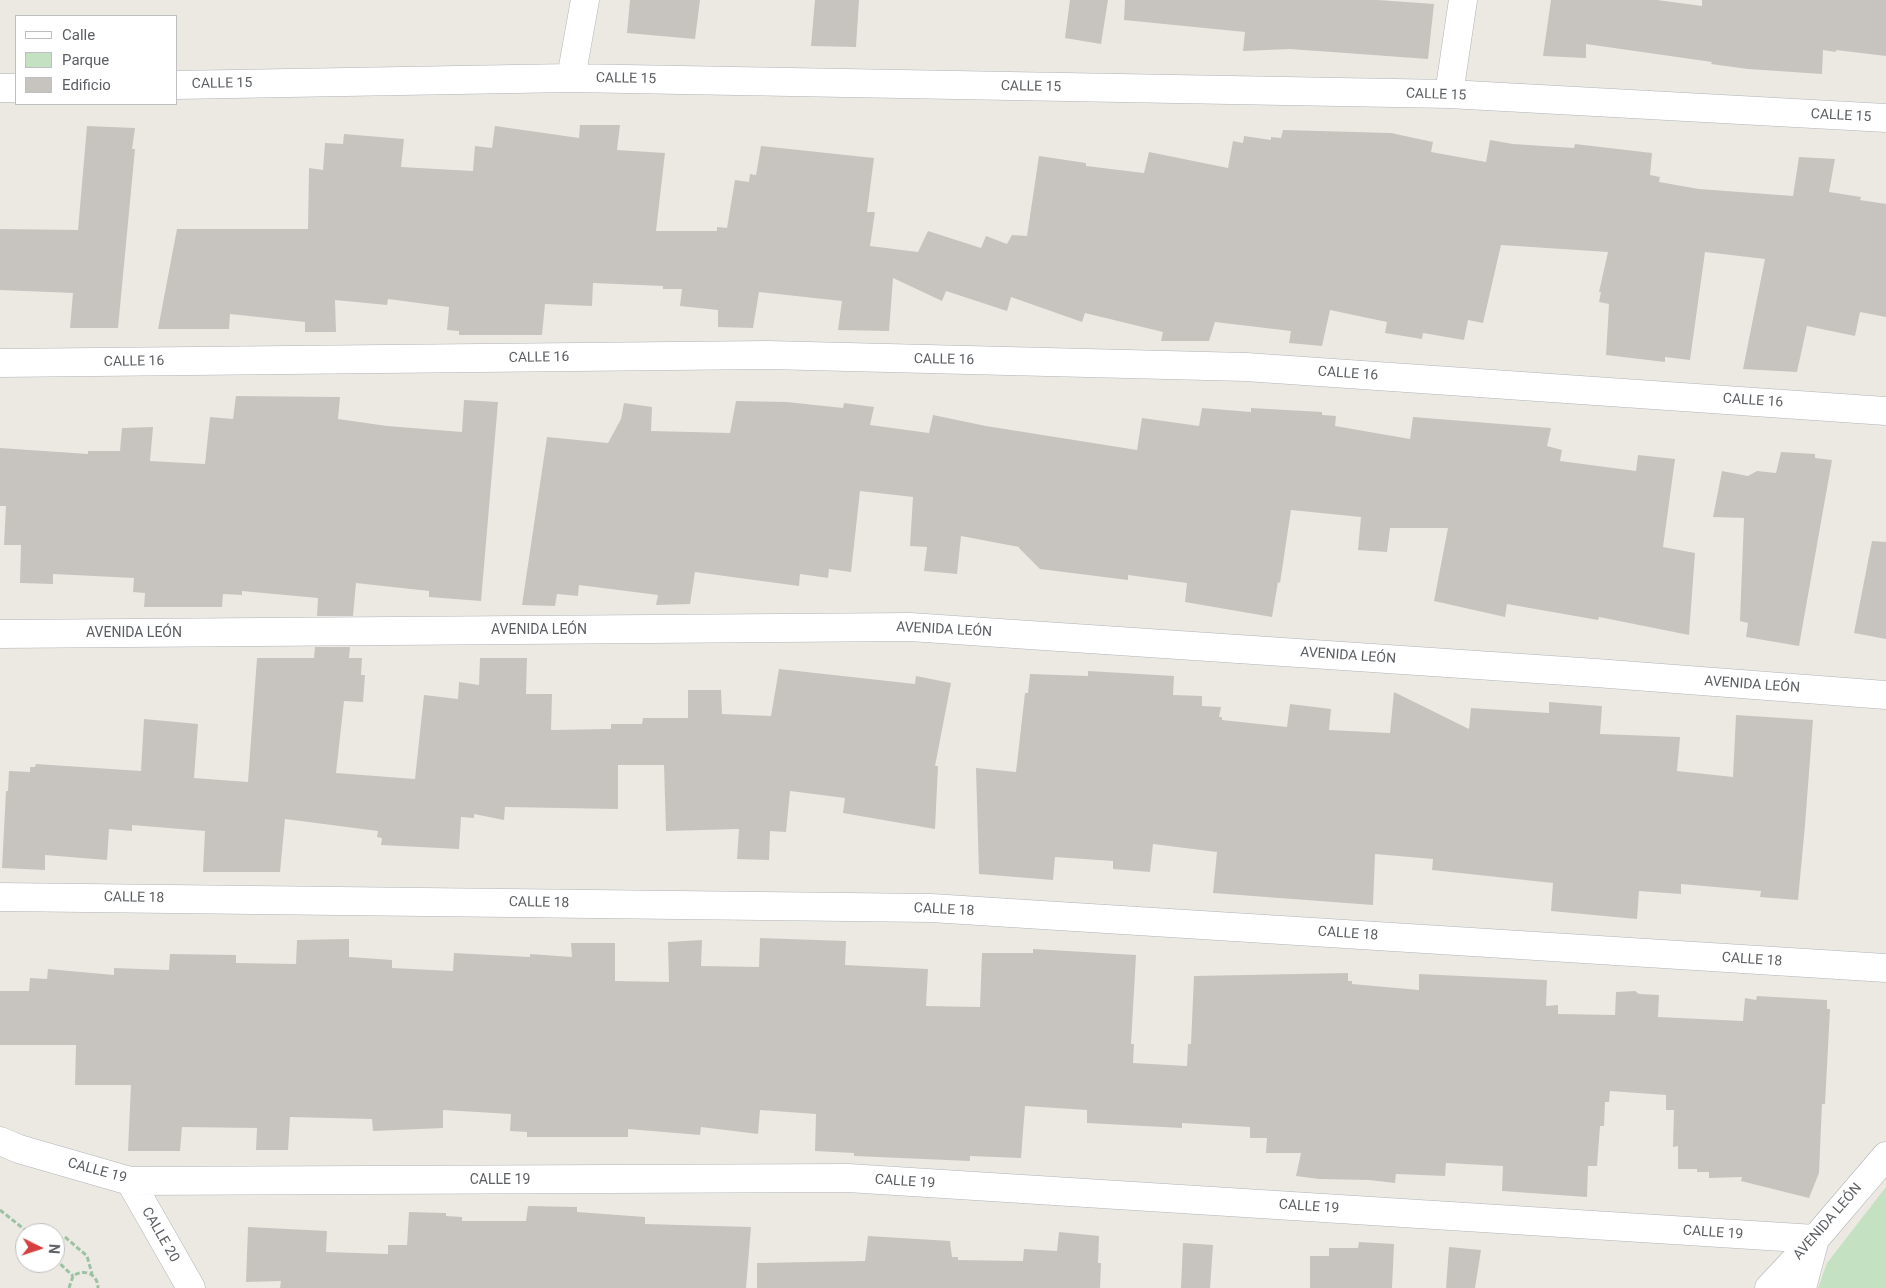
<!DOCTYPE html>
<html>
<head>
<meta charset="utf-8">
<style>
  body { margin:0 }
  #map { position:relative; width:1886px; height:1288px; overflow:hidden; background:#ece9e3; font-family:Roboto,sans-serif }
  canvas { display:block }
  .legend { position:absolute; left:15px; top:15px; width:162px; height:90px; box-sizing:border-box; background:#fff; border:1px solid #bdbfc0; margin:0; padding:6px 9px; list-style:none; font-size:15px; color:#5b5e62 }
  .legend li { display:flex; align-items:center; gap:10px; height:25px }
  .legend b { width:25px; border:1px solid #bdbfc0 }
  .north { position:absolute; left:15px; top:1223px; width:50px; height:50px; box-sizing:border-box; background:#fff; border:1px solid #bdbfc0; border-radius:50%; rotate:94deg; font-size:14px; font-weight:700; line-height:20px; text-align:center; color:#5b5e62 }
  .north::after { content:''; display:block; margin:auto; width:18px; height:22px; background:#d63f3f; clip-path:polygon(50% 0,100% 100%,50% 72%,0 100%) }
</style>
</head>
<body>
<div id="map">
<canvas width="1886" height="1288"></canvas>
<ul class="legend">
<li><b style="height:6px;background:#fff"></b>Calle</li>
<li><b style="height:14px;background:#c4e1c2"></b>Parque</li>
<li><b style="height:14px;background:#c7c4c0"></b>Edificio</li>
</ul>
<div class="north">N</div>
</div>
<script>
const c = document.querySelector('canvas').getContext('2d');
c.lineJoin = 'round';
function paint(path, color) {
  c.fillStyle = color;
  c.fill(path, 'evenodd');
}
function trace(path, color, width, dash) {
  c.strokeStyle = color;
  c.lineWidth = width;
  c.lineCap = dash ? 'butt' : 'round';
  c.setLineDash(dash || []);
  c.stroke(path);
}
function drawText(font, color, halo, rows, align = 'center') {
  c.font = font + ' Roboto,sans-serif';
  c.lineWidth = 4;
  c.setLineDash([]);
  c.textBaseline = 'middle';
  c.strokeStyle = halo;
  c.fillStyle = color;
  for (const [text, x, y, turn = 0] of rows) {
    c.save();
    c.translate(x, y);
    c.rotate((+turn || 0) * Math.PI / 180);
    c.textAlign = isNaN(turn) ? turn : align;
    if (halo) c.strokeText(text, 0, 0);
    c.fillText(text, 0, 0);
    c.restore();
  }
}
const green = new Path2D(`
  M1886 1187V1288H1818L1827 1263Z`);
const building = new Path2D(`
  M630 0H700L695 39 627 33Z
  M815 0H859L856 47 811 46Z
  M1070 0H1108L1101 44 1065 38Z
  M1125 0H1378L1434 4 1428 59 1290 49 1243 51 1245 32 1124 20Z
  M1551 0H1657L1702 6V0H1886V56L1836 50V52L1823 50 1822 74 1748 69 1711 64 1712 62 1586 44V58L1543 56Z
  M580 125H620L617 150 665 153 656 231H717V227L727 228 735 180 749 182 750 174 756 175 761 146 874 158 867 212H875L870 246 918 252 928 231 981 248 986 236 1007 244 1012 235 1027 236 1039 156 1086 163V166L1144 173 1149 152 1228 168 1233 141 1243 143 1244 136 1271 140V137L1281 138 1283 130 1391 133 1433 142 1431 152 1486 162 1490 140 1513 144 1574 148 1575 144 1652 153 1650 175 1660 177 1659 182 1699 189 1793 196 1799 157 1835 159 1829 192 1861 197 1860 200 1886 204V317L1860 312 1855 336 1807 326 1797 372 1743 369 1765 259 1705 252 1690 360 1665 357V362L1606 355 1609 304 1599 302 1601 292H1599L1608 252 1501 245 1483 323 1468 320 1464 340 1423 333 1422 339 1385 333 1387 322 1330 310 1322 346 1289 343 1291 331 1215 322 1209 341H1161L1163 332 1085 313 1082 322 1011 297 1007 311 946 291 942 301 893 278 889 331 838 330 842 301 759 292 753 328 718 327V310L680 306 682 289H663V286L593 283 592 306 545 304 542 335H459V331L447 330 449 307 388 299 387 305 335 300 336 332H305V322L230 314 229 329H158L177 229H308L309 168 323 170 325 143 343 144 344 134 404 139 401 167 473 171 475 146 492 148 495 126 579 138Z
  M87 126 135 128 132 149H135L118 328H70L73 293 0 290V229L78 230Z
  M236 396 340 397 338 419 387 426 462 432 464 400 498 402 481 601 429 597V591L356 583 353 616H317L318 598 242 591V595L223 594 222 607H144L145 593 133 592 134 578 53 574V584L20 583 21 545H4L6 506H0V448L88 454V451H120L122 428 153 427 150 461 205 464 210 417 233 419Z
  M736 401 787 402 843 408 844 403 874 407 870 425 929 433 933 415 986 426 1137 450 1142 418 1199 426 1202 408 1251 412V408L1322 412V415L1336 416 1335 426 1410 439 1413 417 1551 428 1547 446 1562 450 1560 461 1636 471 1638 455 1675 459 1663 547 1695 553 1689 635 1599 617 1598 620 1507 604 1505 617 1434 601 1448 528H1390L1387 552 1358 550 1361 517 1291 510 1280 583 1278 582 1272 617 1185 602 1187 583 1128 575V580L1040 569 1019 548V547L961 536 957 574 924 571 927 547 910 546 913 497 860 491 851 572 829 569 828 578 800 574 799 586 695 572 690 604 656 605 658 595 579 585 578 596 557 594 555 606 522 605 547 437 608 443 621 419 624 403 652 407 651 431 730 433Z
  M1781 452 1815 454V458L1832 460 1799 646 1746 637 1748 623 1740 621 1744 518 1713 517 1722 471 1748 476 1757 471 1776 473Z
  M1872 541 1886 542V639L1854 633Z
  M315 647H350L349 658H362L361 675H365L363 702 344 701 336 773 415 779 424 695 458 699 459 682 479 685 480 658H527L526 694H552L551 730 611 729V724H642L643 718H688V690H721L722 714 771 716 779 669 915 684 916 676 951 683 935 766H938L935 829 843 813 845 798 790 791 786 832 770 831 769 860 737 859 739 829 666 831 664 765H618V809L505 807 504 820 474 814V818L461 817 459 849 381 845 382 838 377 837 378 831 285 819 280 872H203L205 831 132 825V831L109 829 107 860 45 855V870L2 868 6 791H8L9 771 30 772V767H35L36 764 141 771 144 719 198 724 194 778 248 782 257 658H314Z
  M1088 671 1174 676 1173 695 1202 696V706L1221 707 1219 717H1222V720L1287 727 1290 704 1331 709 1329 730 1390 733 1394 692 1469 729 1471 708 1549 713V702L1602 706 1600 734 1680 737 1677 771 1733 777 1736 715 1813 720 1805 825 1798 900 1760 897 1761 891 1681 884V894L1639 891 1637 919 1551 911 1553 883 1432 870 1433 859 1375 854 1373 905 1213 893 1217 852 1153 844 1150 872 1113 869V861L1055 857 1053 880 979 874 976 768 1016 772 1025 693H1028L1030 674 1088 676Z
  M760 938 846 941 845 965 928 969 926 1006 980 1007 982 953H1033V949L1136 955 1131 1044H1134L1133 1063 1187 1066 1188 1044H1191L1194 976 1348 973V981H1352V984L1419 990V974L1547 980 1546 1006 1558 1005V1014L1615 1015 1616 992 1635 991 1639 994 1659 995 1658 1017 1743 1021 1745 998 1756 1000 1757 996 1827 1000V1009H1830L1825 1104H1822L1819 1173 1809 1198 1741 1181 1742 1177 1709 1178V1172H1697V1169H1678V1146L1673 1147 1674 1110H1666V1095L1610 1091 1609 1102H1605L1604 1126H1600L1597 1166H1588L1587 1197 1502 1191 1503 1166 1446 1163 1445 1176 1396 1174 1395 1183 1369 1180 1319 1179 1296 1176 1301 1153H1266L1267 1138H1250V1127L1182 1123V1128L1087 1123V1110L1025 1106 1021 1158 970 1156V1161L854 1156V1153L815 1151 816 1114 760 1110 758 1134 701 1127 700 1135 628 1129V1137H527V1132L510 1131 511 1114 443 1110V1128L373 1131 372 1119 290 1117 288 1150H256L257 1128 182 1127 180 1151H128L131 1085H75L76 1045H0V991H29L30 978 47 979 48 969 114 975V968L169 970 170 954 236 955V963L296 964 297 940 349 939V957L392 960V968L453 971 454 953 530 957V954L572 957 571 943H615V981L669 982 668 942 702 940 701 966 759 967Z
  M528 1206 577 1207V1212L645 1217V1224L751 1227 746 1288H280L281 1281 246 1282 248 1227 327 1231 326 1252 388 1254V1245H407L409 1212 446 1213V1216L462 1217V1221H526Z
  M1059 1232 1099 1236 1098 1263H1101L1100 1288H757V1263L865 1261 868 1236 950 1241 952 1257H958V1260L1023 1261 1024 1249 1057 1251Z
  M1359 1242 1394 1244 1392 1288H1310V1256H1329V1248H1358Z
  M1183 1243 1213 1245 1210 1288H1181Z
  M1449 1247 1481 1250 1475 1288H1446Z`);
const path = new Path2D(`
  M0 1210 29 1233
  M65 1237 87 1256 92 1274
  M55 1259 73 1276
  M69 1288 73 1276C84 1268 98 1274 98 1288`);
const minor = new Path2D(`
  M571 78 585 0
  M176 85 571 78 1449 94 1886 118
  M0 88H16
  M1449 94 1463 0
  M0 363 768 355 1246 367 1886 411
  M0 634 910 627 1596 673 1886 695
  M0 897 931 908 1886 968
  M0 1141 19 1149 130 1181 848 1178 1815 1239 1802 1288
  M130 1181 191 1288
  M1769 1288 1815 1239 1886 1156`);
const streetNames = [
  ["CALLE 15",626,79,1],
  ["CALLE 15",222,84,-1],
  ["CALLE 15",1031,87,1],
  ["CALLE 15",1436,95,2],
  ["CALLE 15",1841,116,3],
  ["CALLE 16",539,358,-1],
  ["CALLE 16",944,360,1],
  ["CALLE 16",134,362,-1],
  ["CALLE 16",1348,374,4],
  ["CALLE 16",1753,401,4],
  ["AVENIDA LEÓN",539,630],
  ["AVENIDA LEÓN",944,630,3],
  ["AVENIDA LEÓN",134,633],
  ["AVENIDA LEÓN",1348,656,4],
  ["AVENIDA LEÓN",1752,685,4],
  ["CALLE 18",134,898,1],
  ["CALLE 18",539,903,1],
  ["CALLE 18",944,910,3],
  ["CALLE 18",1348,934,4],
  ["CALLE 18",1752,960,4],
  ["CALLE 19",97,1171,15],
  ["CALLE 19",500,1180],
  ["CALLE 19",905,1182,4],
  ["CALLE 19",1309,1207,4],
  ["AVENIDA LEÓN",1828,1222,-49],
  ["CALLE 19",1713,1233,4],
  ["CALLE 20",160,1235,60]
];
paint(green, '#c4e1c2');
paint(building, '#c7c4c0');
trace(minor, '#b0b3b6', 29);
trace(path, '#9cc1a3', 3, [5, 2.5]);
trace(minor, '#fff', 28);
drawText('14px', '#5b5e62', '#fff', streetNames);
</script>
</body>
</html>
